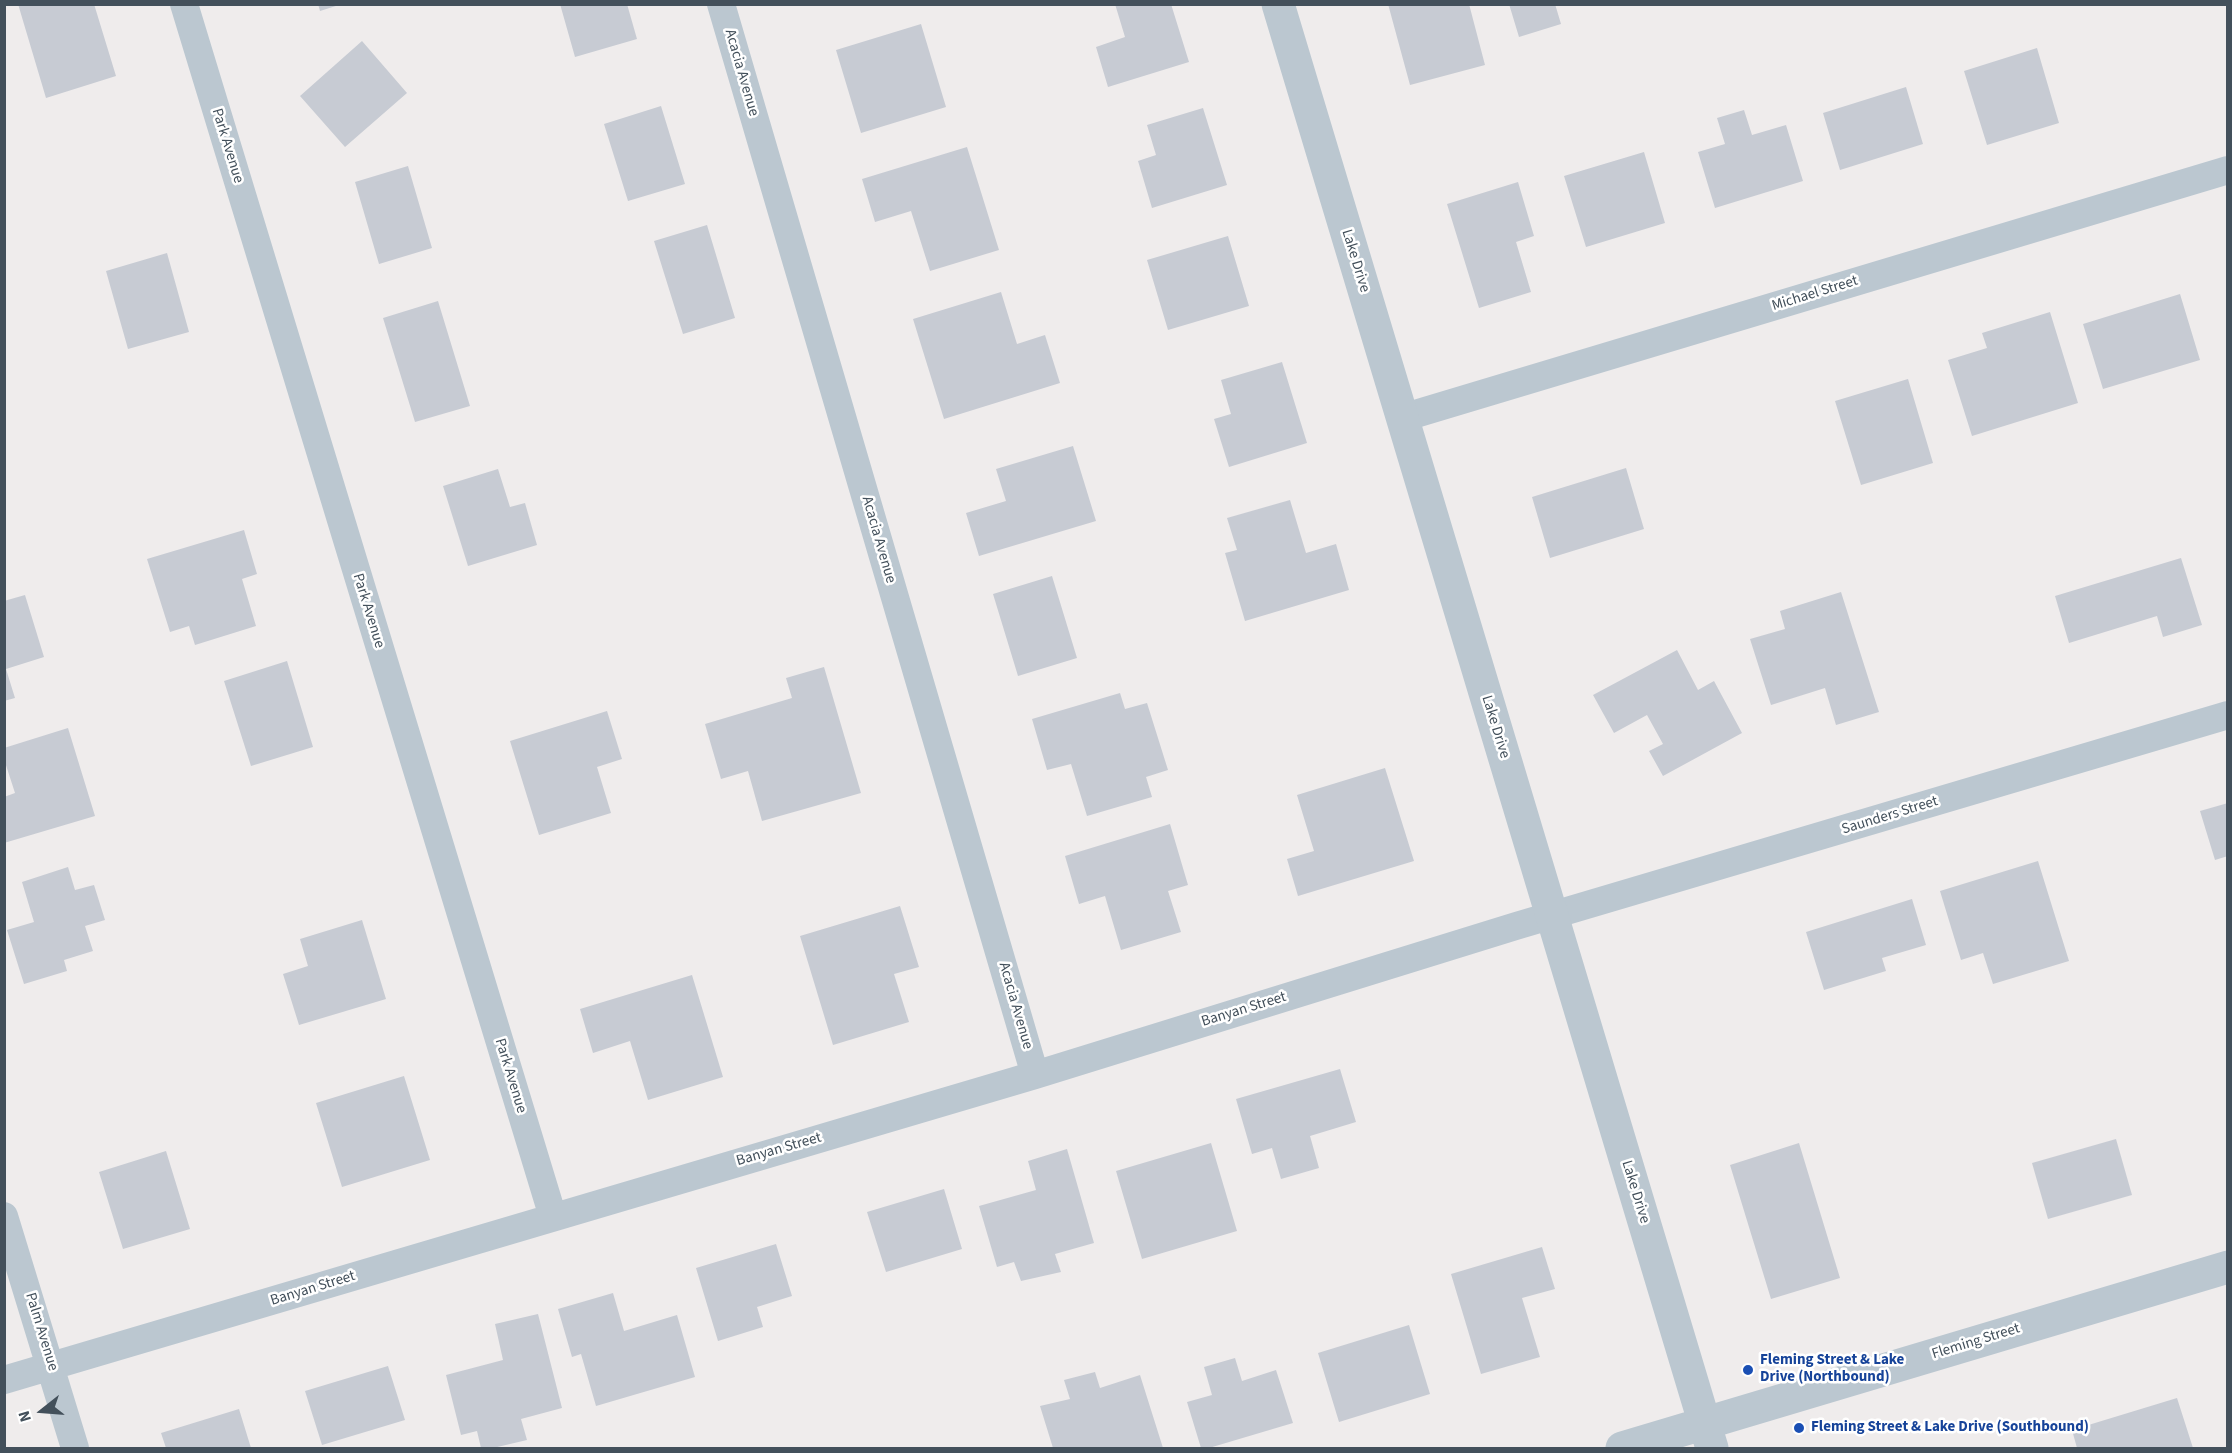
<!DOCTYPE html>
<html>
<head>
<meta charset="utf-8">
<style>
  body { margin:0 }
  #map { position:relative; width:2232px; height:1453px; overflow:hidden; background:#efecec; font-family:"Source Sans 3",sans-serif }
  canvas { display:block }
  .frame { position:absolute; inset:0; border:6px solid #43505b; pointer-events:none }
  .north { position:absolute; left:12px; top:1381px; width:60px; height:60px; -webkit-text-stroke:4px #fff; paint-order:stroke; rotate:253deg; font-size:16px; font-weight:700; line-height:24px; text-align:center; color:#43505b }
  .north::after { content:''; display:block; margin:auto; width:21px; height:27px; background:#43505b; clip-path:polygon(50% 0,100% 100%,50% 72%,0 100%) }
</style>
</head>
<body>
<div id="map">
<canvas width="2232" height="1453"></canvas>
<div class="frame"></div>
<div class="north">N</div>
</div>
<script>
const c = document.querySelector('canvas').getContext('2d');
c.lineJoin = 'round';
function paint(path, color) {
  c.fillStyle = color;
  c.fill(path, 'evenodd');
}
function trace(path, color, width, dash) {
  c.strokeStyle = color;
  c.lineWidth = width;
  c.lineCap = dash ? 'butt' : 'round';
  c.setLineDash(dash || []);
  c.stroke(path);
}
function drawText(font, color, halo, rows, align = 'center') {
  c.font = font + ' "Source Sans 3",sans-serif';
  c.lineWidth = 5;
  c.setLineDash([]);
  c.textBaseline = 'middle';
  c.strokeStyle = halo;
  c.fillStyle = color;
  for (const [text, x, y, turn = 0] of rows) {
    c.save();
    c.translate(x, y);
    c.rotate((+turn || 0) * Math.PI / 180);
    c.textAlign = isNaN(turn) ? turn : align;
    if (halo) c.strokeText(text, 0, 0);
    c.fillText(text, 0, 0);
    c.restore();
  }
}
const building = new Path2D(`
  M18 4H94L116 76 46 98Z
  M318 4H339V5L320 11Z
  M560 4H627L637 39 575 57Z
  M1115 4H1171L1189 62 1108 87 1096 47 1125 37Z
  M1388 4H1469L1485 65 1410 85Z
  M1509 4H1555L1561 24 1519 37Z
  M921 24 946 107 861 133 836 50Z
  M362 41 407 93 345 147 300 96Z
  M2037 48 2059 123 1987 145 1964 71Z
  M1906 87 1923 144 1840 170 1823 113Z
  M661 106 685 184 628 201 604 124Z
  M1203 108 1227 185 1152 208 1138 161 1156 155 1147 125Z
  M1744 110 1752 135 1786 125 1803 181 1715 208 1698 152 1725 144 1717 118Z
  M967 147 999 250 930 271 911 211 875 222 862 179Z
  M1644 152 1665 223 1586 247 1564 176Z
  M408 166 432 248 379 264 355 182Z
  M1518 182 1534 236 1516 242 1531 292 1479 308 1447 204Z
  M707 225 735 318 683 334 654 241Z
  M1228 236 1249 306 1168 330 1147 260Z
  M167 253 189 332 128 349 106 271Z
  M1001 292 1017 344 1045 335 1060 383 944 419 913 319Z
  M2180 294 2200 360 2103 389 2083 324Z
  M438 301 470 406 415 422 383 318Z
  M2050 312 2078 403 1972 436 1948 360 1987 348 1982 333Z
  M1282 362 1307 443 1229 467 1214 419 1231 414 1221 380Z
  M1908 379 1933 463 1861 485 1835 401Z
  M1073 446 1096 521 979 556 966 513 1006 501 996 469Z
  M1626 468 1644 529 1550 558 1532 497Z
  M498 469 510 507 525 503 537 545 468 566 443 486Z
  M1290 500 1306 553 1336 544 1349 590 1245 621 1225 553 1237 550 1227 518Z
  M244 530 257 574 242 579 256 626 195 645 189 626 170 632 147 559Z
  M2181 558 2202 625 2163 637 2157 616 2069 643 2055 596Z
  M1052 576 1077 658 1018 676 993 594Z
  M1841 592 1879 712 1836 725 1825 688 1771 705 1750 639 1785 629 1780 611Z
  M25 595 44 657 6 669 15 698 4 701V601Z
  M1677 650 1698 690 1714 681 1742 733 1663 776 1649 751 1663 744 1647 715 1614 733 1593 695Z
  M287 661 313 747 251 766 224 681Z
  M824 667 861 793 762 821 748 771 721 779 705 724 792 698 786 678Z
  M1120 693 1125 709 1147 703 1168 770 1146 777 1152 797 1087 816 1071 764 1047 770 1032 719Z
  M607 711 622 759 597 767 611 813 539 835 510 741Z
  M68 728 95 816 4 843V797L15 793 4 759V748Z
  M1385 768 1414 861 1298 896 1287 859 1314 851 1297 795Z
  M2228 803V856L2215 860 2200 811Z
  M1170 824 1188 885 1168 891 1181 932 1121 950 1105 896 1079 904 1065 856Z
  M2038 861 2069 961 1993 984 1983 953 1961 960 1940 891Z
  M68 867 75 890 94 885 105 920 85 926 93 951 64 960 67 971 24 984 7 930 34 922 22 882Z
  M1912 899 1926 945 1882 958 1886 971 1824 990 1806 932Z
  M900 906 919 967 894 974 909 1022 833 1045 800 936Z
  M362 920 386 999 299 1025 283 974 308 966 300 939Z
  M692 975 723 1077 648 1100 630 1041 593 1053 580 1009Z
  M1340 1069 1356 1122 1310 1136 1319 1168 1281 1179 1272 1148 1252 1154 1236 1099Z
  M404 1076 430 1160 342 1187 316 1103Z
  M2116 1139 2132 1195 2048 1219 2032 1163Z
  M1211 1143 1237 1231 1142 1259 1116 1171Z
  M1799 1143 1840 1278 1771 1299 1730 1165Z
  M1067 1149 1094 1243 1055 1254 1061 1272 1021 1281 1014 1262 997 1267 979 1206 1036 1190 1028 1161Z
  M166 1151 190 1229 123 1249 99 1172Z
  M944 1189 962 1249 886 1272 867 1212Z
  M776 1244 792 1296 757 1307 763 1327 718 1341 696 1268Z
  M1542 1247 1555 1289 1522 1298 1540 1357 1481 1374 1451 1274Z
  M613 1293 624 1331 677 1315 695 1377 596 1406 581 1354 572 1357 558 1309Z
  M538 1314 562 1408 521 1419 527 1440 493 1448H481L477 1431 461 1435 446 1375 503 1360 495 1324Z
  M1409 1325 1430 1394 1339 1422 1318 1353Z
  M1235 1358 1242 1381 1276 1370 1293 1423 1209 1448H1201L1187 1402 1212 1395 1204 1367Z
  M388 1366 405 1420 322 1445 305 1391Z
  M1095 1372 1100 1388 1140 1375 1163 1448H1053L1040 1406 1070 1399 1064 1380Z
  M2177 1398 2193 1448H2077L2072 1430Z
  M239 1409 251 1448H166L161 1433Z`);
const minor = new Path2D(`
  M184 4 553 1217
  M721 4 1035 1075
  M1402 418 2228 170
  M4 1216 75 1448
  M4 1380 1035 1075 1516 926 2228 715`);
const tertiary = new Path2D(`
  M1278 4 1712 1448
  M1622 1448 2228 1267`);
const markers = [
  [1748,1370,6,"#1a4fb4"],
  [1799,1428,6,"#1a4fb4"]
];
const streetNames = [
  ["Acacia Avenue",741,73,74],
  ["Park Avenue",227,146,73],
  ["Lake Drive",1355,261,73],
  ["Michael Street",1815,294,-17],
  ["Acacia Avenue",878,540,74],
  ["Park Avenue",368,611,73],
  ["Lake Drive",1495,727,73],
  ["Saunders Street",1890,816,-17],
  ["Acacia Avenue",1015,1006,74],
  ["Banyan Street",1244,1010,-17],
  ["Park Avenue",510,1076,73],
  ["Banyan Street",779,1150,-16],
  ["Lake Drive",1635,1192,73],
  ["Banyan Street",313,1289,-17],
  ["Palm Avenue",41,1332,73],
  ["Fleming Street",1976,1342,-17]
];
const transitNames = [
  ["Fleming Street & Lake",1760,1361],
  ["Drive (Northbound)",1760,1378],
  ["Fleming Street & Lake Drive (Southbound)",1811,1428]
];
paint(building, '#c7cbd3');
trace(minor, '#bbc7d0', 28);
trace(tertiary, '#bbc7d0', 33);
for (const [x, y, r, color] of markers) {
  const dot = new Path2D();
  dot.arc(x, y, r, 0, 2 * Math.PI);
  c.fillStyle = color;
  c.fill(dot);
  trace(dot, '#fff', 2);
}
drawText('15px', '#43505b', '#fff', streetNames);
drawText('bold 15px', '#164399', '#fff', transitNames, 'left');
</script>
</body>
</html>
